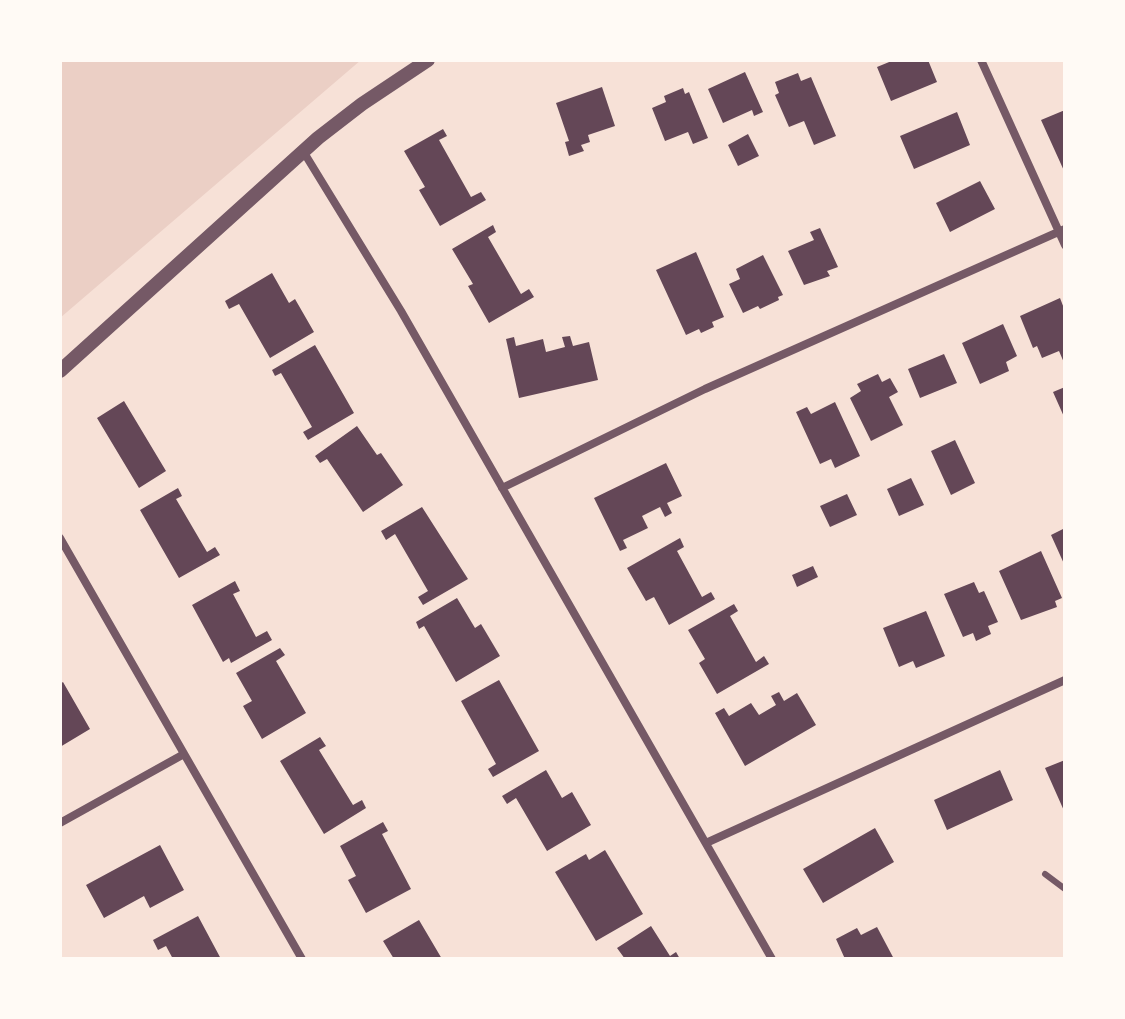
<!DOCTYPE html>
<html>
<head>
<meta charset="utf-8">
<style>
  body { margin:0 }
  #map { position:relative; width:1125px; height:1019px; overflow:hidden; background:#f7e1d7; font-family:Mulish,sans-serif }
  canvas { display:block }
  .frame { position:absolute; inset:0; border:62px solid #fffaf5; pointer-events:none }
</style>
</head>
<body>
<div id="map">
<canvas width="1125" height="1019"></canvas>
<div class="frame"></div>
</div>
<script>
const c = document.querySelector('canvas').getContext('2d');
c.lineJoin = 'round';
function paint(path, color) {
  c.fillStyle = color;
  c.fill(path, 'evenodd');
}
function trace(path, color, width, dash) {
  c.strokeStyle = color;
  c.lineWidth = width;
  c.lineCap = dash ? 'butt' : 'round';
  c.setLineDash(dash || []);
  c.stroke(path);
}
const green = new Path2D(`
  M60 60H361L60 318Z`);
const building = new Path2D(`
  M894 60H928L937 82 891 101 877 67Z
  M745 72 763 112 754 116 752 110 723 123 708 89Z
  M798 73 801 81 811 77 836 136 814 145 804 121 789 127 775 95 779 93 775 82Z
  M602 87 615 126 588 135 590 142 581 145 584 151 569 156 565 142 569 141 556 103Z
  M683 88 685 94 689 92 708 138 693 144 688 132 665 141 652 108 666 102 664 96Z
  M1065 110V173L1041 120Z
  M957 112 970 145 914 169 900 136Z
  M443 129 447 136 439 140 471 197 481 192 486 200 440 226 419 190 425 187 404 151Z
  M748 134 759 156 738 166 728 145Z
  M980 181 995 209 950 232 936 203Z
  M493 225 496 232 488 237 521 294 529 289 534 297 489 323 468 286 473 284 452 249Z
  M820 228 838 267 827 271 830 276 804 285 788 251 814 240 810 232Z
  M696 252 724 317 712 322 714 327 701 333 699 329 686 335 656 270Z
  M763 255 783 295 778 297 779 300 760 309 758 306 743 313 729 284 740 279 736 269Z
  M272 273 289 303 295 299 314 332 270 358 239 304 229 309 225 301Z
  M1060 298 1065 311V365L1059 351 1042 358 1037 346 1033 348 1020 316Z
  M1003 324 1017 356 1006 362 1009 371 980 384 962 343Z
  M570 336 573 346 589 342 598 380 519 398 506 339 514 337 516 346 543 339 546 352 565 347 562 337Z
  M315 345 354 413 308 440 303 432 312 427 281 373 275 376 272 370Z
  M944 354 957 383 920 398 908 369Z
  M878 374 882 382 890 378 898 392 889 397 903 425 871 441 850 398 861 391 857 384Z
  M1065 387V419L1053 392Z
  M124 401 166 471 139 488 97 418Z
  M835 402 860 456 835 468 831 459 820 464 796 412 807 407 811 414Z
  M357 426 377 455 381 453 403 485 363 512 327 459 320 463 315 456Z
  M955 440 975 483 951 495 931 451Z
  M666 463 682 496 667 503 672 513 665 517 660 507 642 516 648 528 623 540 627 548 620 551 594 498Z
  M911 478 924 505 899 516 887 489Z
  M178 488 182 496 176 499 207 552 215 547 220 555 179 578 140 510Z
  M847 494 857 515 830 527 820 506Z
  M422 507 468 579 423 605 418 597 428 591 395 534 386 540 381 531Z
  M1065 528V566L1051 535Z
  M680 538 684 547 677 551 702 597 711 592 715 599 669 625 654 597 646 601 627 568Z
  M1041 551 1062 598 1055 601 1057 607 1021 620 999 571Z
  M813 566 818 577 797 587 792 575Z
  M235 581 240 591 233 594 256 637 267 631 272 640 231 663 229 658 223 662 192 605Z
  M974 582 979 593 984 591 998 622 988 626 991 634 976 641 973 633 963 637 944 594Z
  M457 598 475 628 481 624 500 656 456 682 424 626 419 629 416 622Z
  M734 604 738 611 730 616 756 662 764 656 769 664 717 694 699 663 705 659 688 630Z
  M926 611 945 656 916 668 913 661 899 667 883 628Z
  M280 648 285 655 276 661 306 713 262 739 243 706 252 701 236 673Z
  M499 680 539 751 493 777 488 769 496 764 461 701Z
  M63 682 90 729 60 747V684Z
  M779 692 784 701 797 693 816 725 745 766 715 713 724 708 729 716 751 703 759 715 776 705 771 696Z
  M320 737 326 746 319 750 353 805 362 800 366 808 324 834 280 761Z
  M1065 760V813L1045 768Z
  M546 770 562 798 572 792 591 825 547 851 516 798 507 804 502 796Z
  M1000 770 1013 800 947 830 934 800Z
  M383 822 388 831 382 834 411 889 366 913 348 880 356 876 340 846Z
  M875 828 894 862 823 903 803 869Z
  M160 845 184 890 150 908 144 896 104 918 86 885Z
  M605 850 643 914 596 941 555 872 586 854 589 860Z
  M198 916 221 959H173L166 946 158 950 153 940Z
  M419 920 442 959H394L383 941Z
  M651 926 670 956 676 952 680 959H625L617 948Z
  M877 927 894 959H845L836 939 857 928 861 935Z`);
const service = new Path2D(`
  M1045 874 1065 889`);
const minor = new Path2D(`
  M981 60 1065 245
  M303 151 401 311 772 959
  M502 488 705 389 1065 229
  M60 538 302 959
  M60 823 184 754
  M706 843 1065 680`);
const tertiary = new Path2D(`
  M60 371 318 138 362 104 428 60`);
paint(green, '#ebcfc5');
paint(building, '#644757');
trace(service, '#755966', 6);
trace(minor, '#755966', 8);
trace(tertiary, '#755966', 14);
</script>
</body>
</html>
